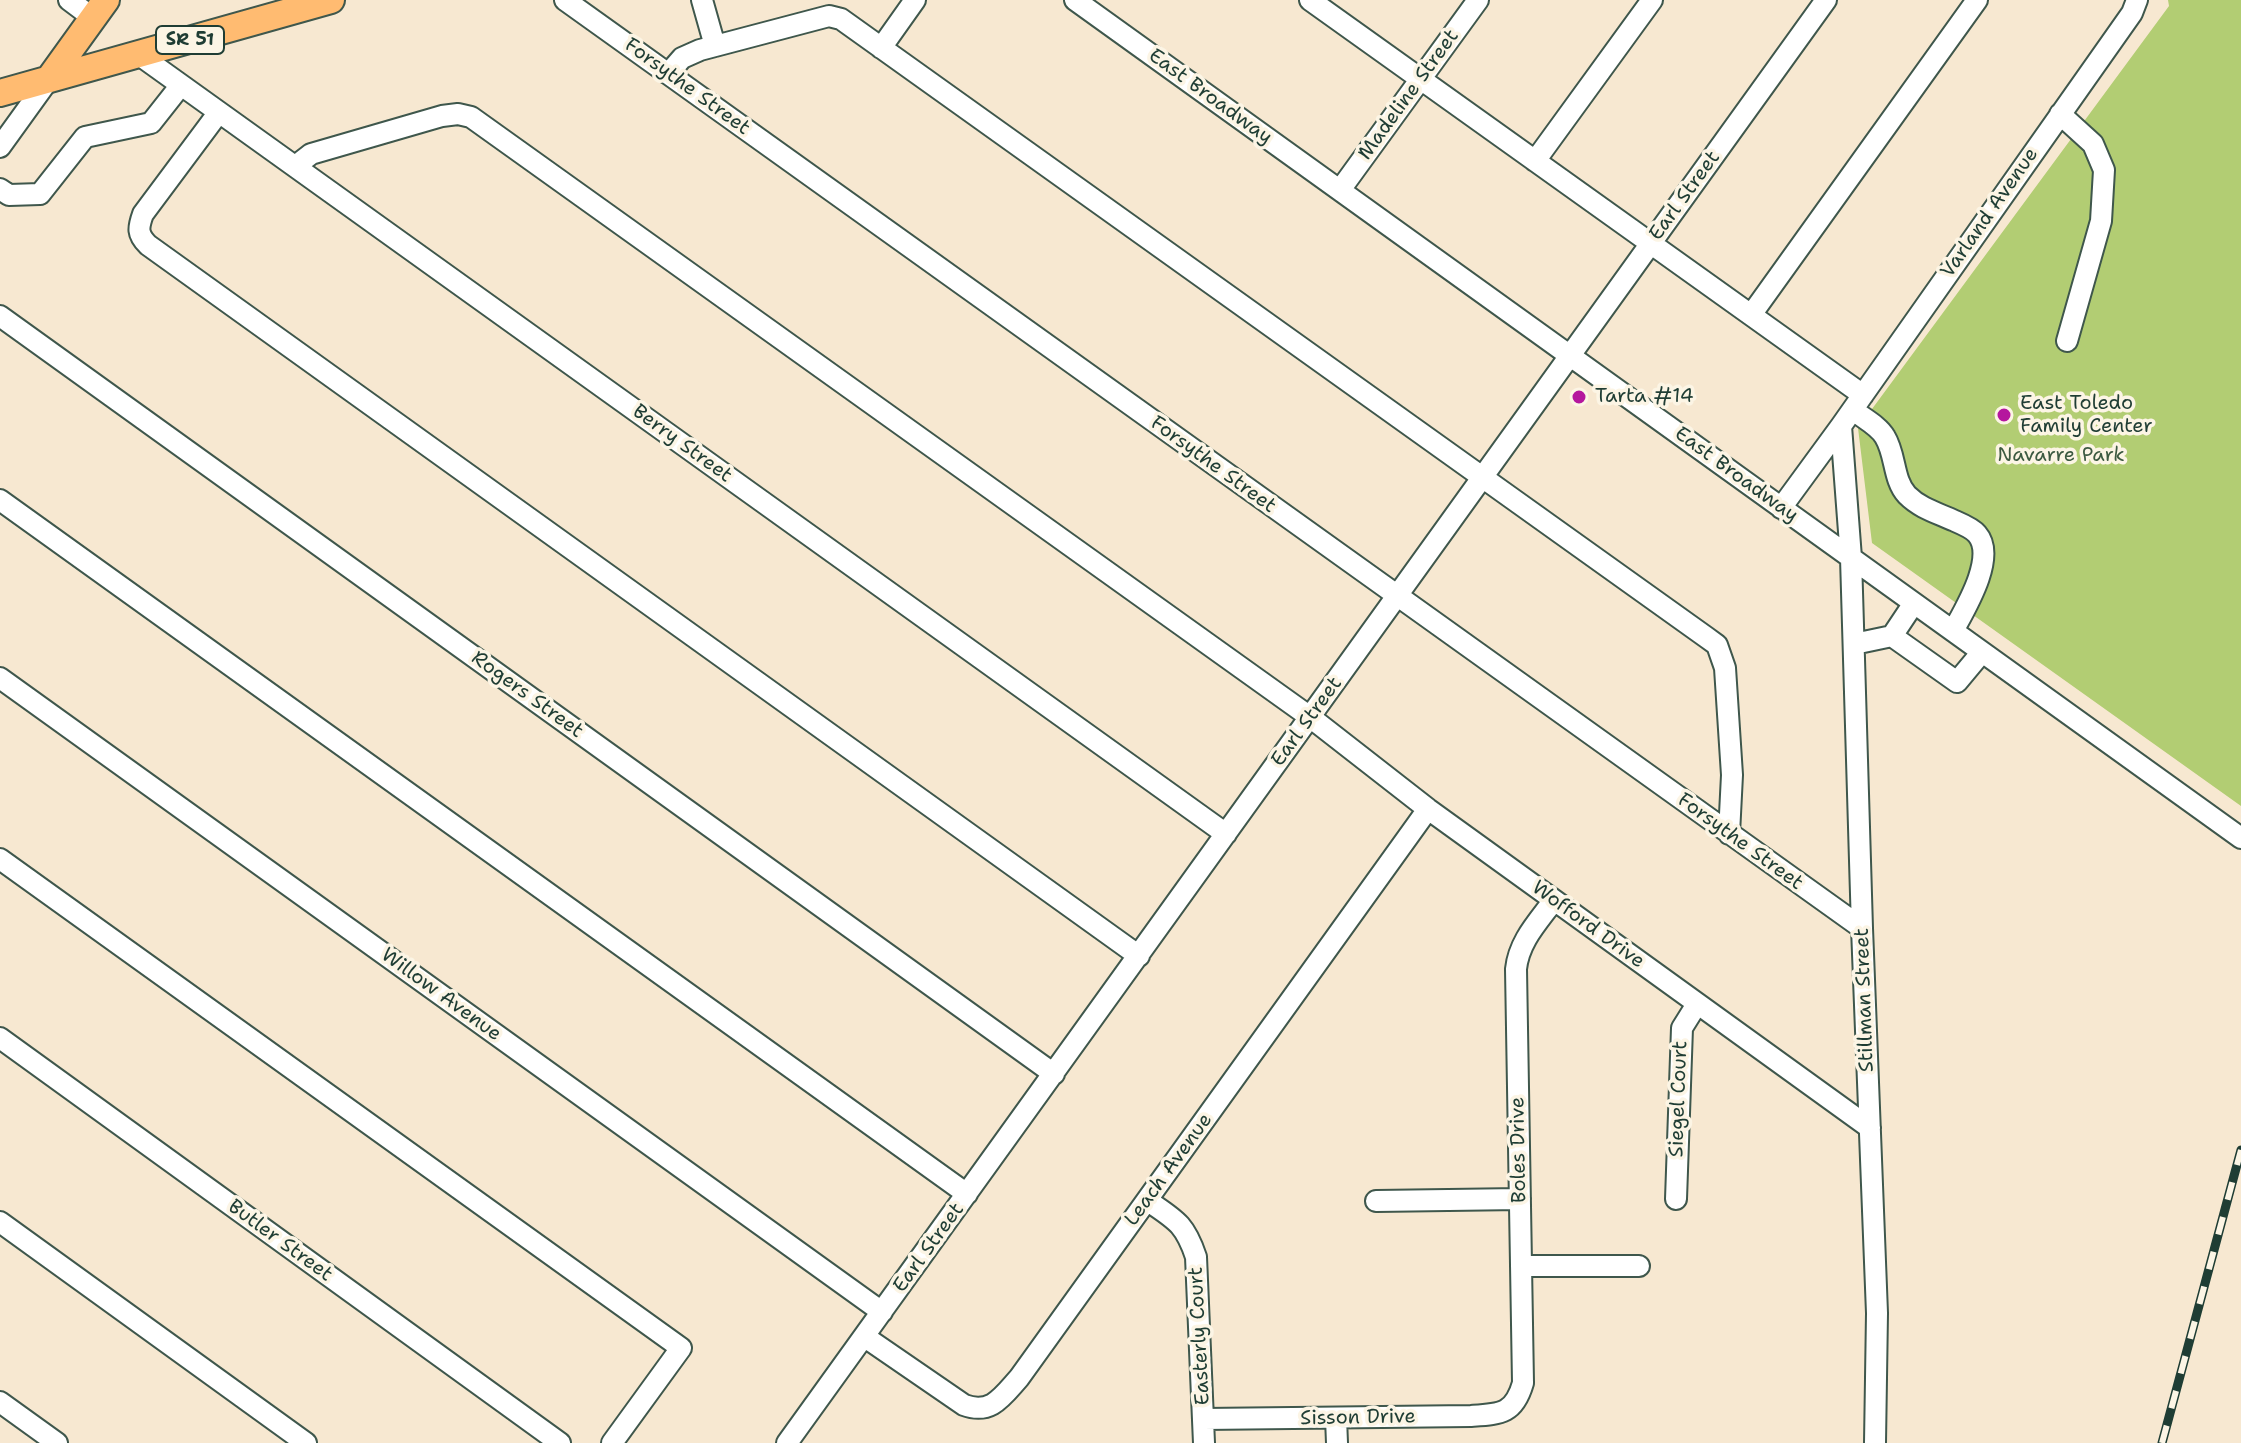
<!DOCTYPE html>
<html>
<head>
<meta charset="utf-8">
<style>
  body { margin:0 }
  canvas { display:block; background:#f7e8d1 }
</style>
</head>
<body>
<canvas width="2241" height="1443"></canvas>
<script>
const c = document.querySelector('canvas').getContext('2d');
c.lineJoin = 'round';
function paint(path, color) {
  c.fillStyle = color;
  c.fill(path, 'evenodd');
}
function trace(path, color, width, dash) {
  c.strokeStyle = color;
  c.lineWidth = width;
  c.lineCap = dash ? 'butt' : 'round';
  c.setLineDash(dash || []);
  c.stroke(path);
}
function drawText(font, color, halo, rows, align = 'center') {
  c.font = font + ' "Shantell Sans",sans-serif';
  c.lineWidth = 7;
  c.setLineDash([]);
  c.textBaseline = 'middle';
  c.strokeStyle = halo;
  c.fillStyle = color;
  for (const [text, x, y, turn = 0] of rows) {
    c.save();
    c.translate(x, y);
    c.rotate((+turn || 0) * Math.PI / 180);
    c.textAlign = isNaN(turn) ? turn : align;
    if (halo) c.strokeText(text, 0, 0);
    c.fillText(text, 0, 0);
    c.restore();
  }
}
const green = new Path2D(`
  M2168 0H2241V806L1872 543 1858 428 2169 6Z`);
const minor = new Path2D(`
  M69 0 93 18
  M565 0 1862 928
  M702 0 715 46
  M1075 0 2241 838
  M1310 0 1863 395
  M881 48 915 0
  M138 54 1226 834
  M668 74 682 58 700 50 829 16 841 19 1706 637 1717 645 1725 668 1732 775 1729 834
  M219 112 143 214C138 228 137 234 148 245L1139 956
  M2060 114 2093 144 2104 170 2101 221 2067 341
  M0 147 49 79
  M1535 161 1652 0
  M297 168 302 161 311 154 442 116 458 114 471 117 1310 717 1428 809 1870 1128
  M0 189 9 195 40 194 85 137 151 123 181 85
  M1340 190 1478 0
  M1751 315 1977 0
  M0 316 1054 1074
  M1853 410C1863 418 1879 426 1885 437 1896 455 1893 480 1907 495 1921 509 1938 513 1955 521 1962 524 1973 529 1977 534 1997 557 1965 609 1953 631
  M1841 426 1851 558 1862 928 1877 1313 1875 1443
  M0 500 967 1194
  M1781 508 1841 426 2132 13 2137 0
  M1914 603 1892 636 1957 682 1982 652
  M1854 644 1892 636
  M0 678 882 1312
  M0 859 681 1348 612 1443
  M0 1038 560 1443
  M1676 1199 1682 1028 1697 1004
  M1148 1201C1176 1220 1185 1224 1196 1257L1204 1443
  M1376 1201 1520 1199
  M0 1222 306 1443
  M1521 1266H1639
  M865 1337 964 1405C991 1415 1002 1397 1019 1378L1428 809
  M0 1402 57 1443
  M1336 1418 1337 1443
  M1204 1419 1471 1416C1501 1414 1514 1414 1523 1383L1516 969C1519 941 1538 922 1554 900
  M787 1443 1826 0`);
const major = new Path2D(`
  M49 79 106 0
  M0 93 331 0`);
const rail = new Path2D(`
  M2162 1443 2241 1150`);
const markers = [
  [1579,397,8,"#b5179e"],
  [2004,415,8,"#b5179e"]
];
const shields = [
  [190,40,68]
];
const shieldNames = [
  ["SR 51",190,40]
];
const streetNames = [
  ["Forsythe Street",687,87,36],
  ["Madeline Street",1409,95,-54],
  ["East Broadway",1210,97,36],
  ["Earl Street",1685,196,-54],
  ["Varland Avenue",1990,213,-55],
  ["Berry Street",682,444,36],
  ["Forsythe Street",1213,465,36],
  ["East Broadway",1736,475,36],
  ["Rogers Street",527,695,36],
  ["Earl Street",1307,722,-54],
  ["Forsythe Street",1740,842,36],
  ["Wofford Drive",1588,925,36],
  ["Willow Avenue",441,995,36],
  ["Stillman Street",1865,1000,-92],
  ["Siegel Court",1679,1099,-88],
  ["Boles Drive",1519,1150,-91],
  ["Leach Avenue",1169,1170,-54],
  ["Butler Street",280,1241,36],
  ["Earl Street",929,1248,-54],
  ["Easterly Court",1200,1336,-93],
  ["Sisson Drive",1358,1418,-1]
];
const poiNames = [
  ["Tarta #14",1595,397],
  ["East Toledo",2020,404],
  ["Family Center",2020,427]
];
const parkNames = [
  ["Navarre Park",2061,456]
];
paint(green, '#b2cd73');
trace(minor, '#3f574c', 24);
trace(major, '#3f574c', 30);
trace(minor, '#fff', 20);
trace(major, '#ffbb71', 26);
trace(rail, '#1f3d34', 9);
trace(rail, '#fcf5e5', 6, [18]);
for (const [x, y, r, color] of markers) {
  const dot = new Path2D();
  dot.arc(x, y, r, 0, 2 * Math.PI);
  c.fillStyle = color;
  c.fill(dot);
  trace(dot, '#fcf5e5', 3);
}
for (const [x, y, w] of shields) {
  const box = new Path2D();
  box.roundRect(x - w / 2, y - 14, w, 28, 6);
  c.fillStyle = '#fcf5e5';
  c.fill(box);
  trace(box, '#1f3d34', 2);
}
drawText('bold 18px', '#1f3d34', null, shieldNames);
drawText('20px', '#1f3d34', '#fcf5e5', streetNames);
drawText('20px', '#1f3d34', '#fcf5e5', poiNames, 'left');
drawText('20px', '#3c5a41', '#fcf5e5', parkNames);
</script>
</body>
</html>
